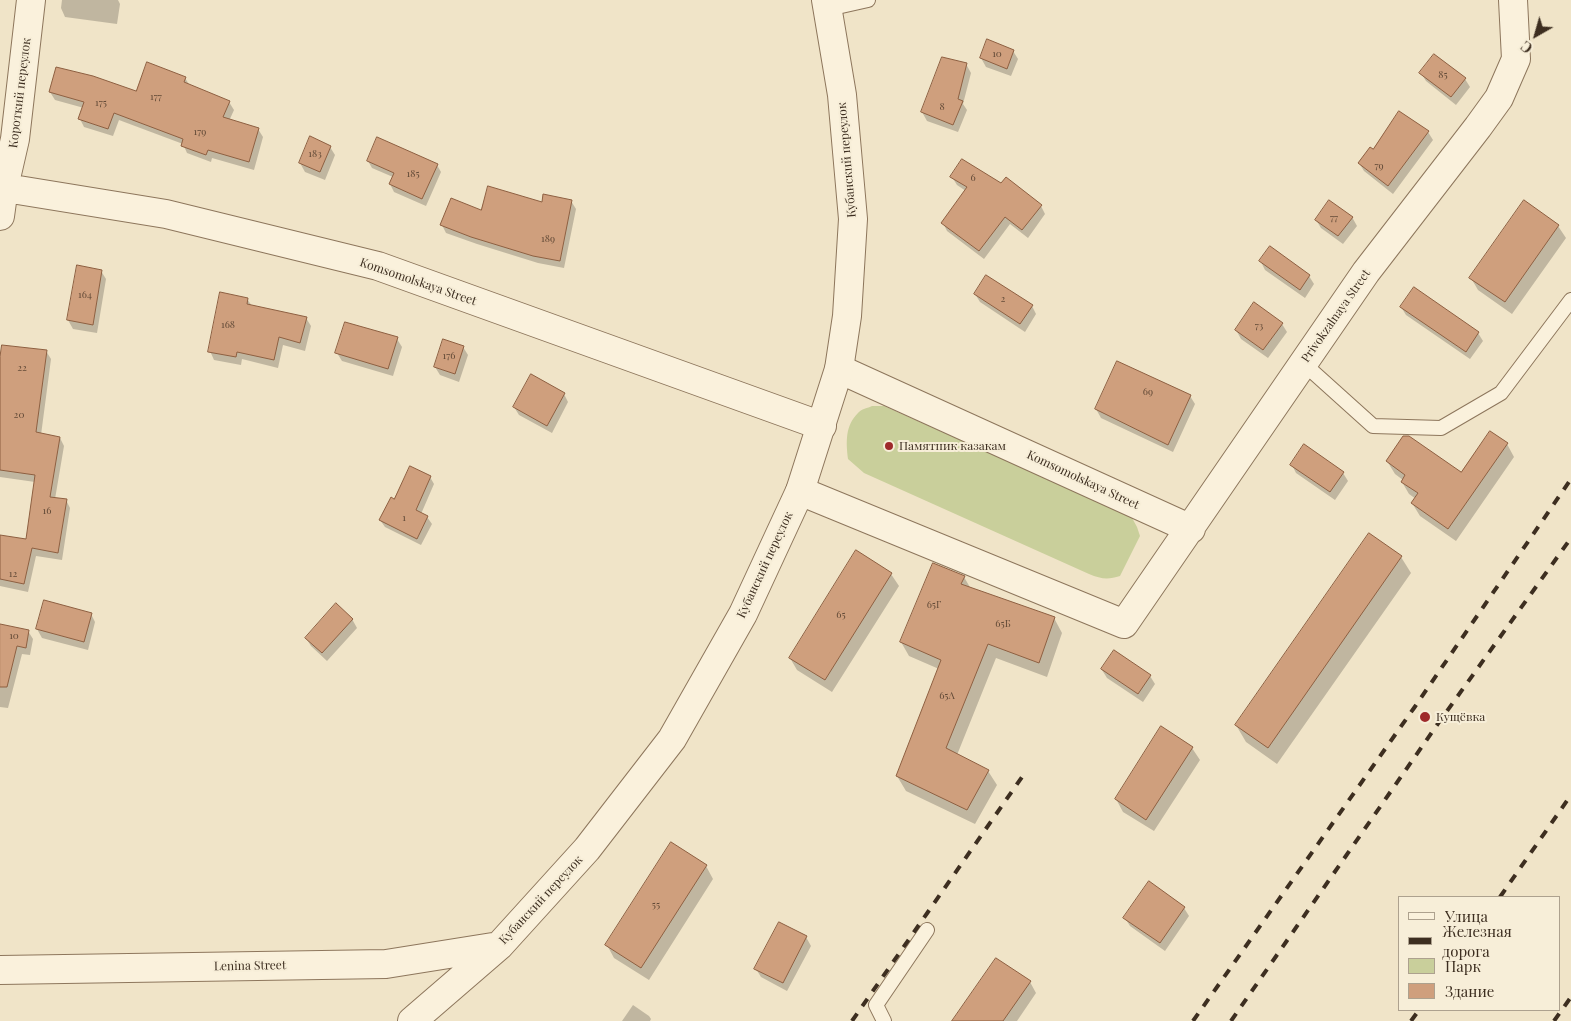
<!DOCTYPE html>
<html>
<head>
<meta charset="utf-8">
<style>
  body { margin:0 }
  #map { position:relative; width:1571px; height:1021px; overflow:hidden; background:#f0e4c8; font-family:"Playfair Display",serif }
  canvas { display:block }
  .legend { position:absolute; left:1398px; top:896px; width:162px; height:115px; box-sizing:border-box; background:#f7eed8; border:1px solid #ada18e; margin:0; padding:6px 9px; list-style:none; font-size:15px; color:#3d2e20 }
  .legend li { display:flex; align-items:center; gap:10px; height:25px }
  .legend b { width:25px; border:1px solid #ada18e }
  .north { position:absolute; left:1511px; top:10px; width:50px; height:50px; -webkit-text-stroke:4px #f7eed8; paint-order:stroke; rotate:218deg; font-size:14px; font-weight:700; line-height:20px; text-align:center; color:#3d2e20 }
  .north::after { content:''; display:block; margin:auto; width:18px; height:22px; background:#3d2e20; clip-path:polygon(50% 0,100% 100%,50% 72%,0 100%) }
</style>
</head>
<body>
<div id="map">
<canvas width="1571" height="1021"></canvas>
<ul class="legend">
<li><b style="height:6px;background:#faf1dc"></b>Улица</li>
<li><b style="height:6px;background:#3d2e20"></b>Железная дорога</li>
<li><b style="height:14px;background:#c9cf9b"></b>Парк</li>
<li><b style="height:14px;background:#cf9f7d"></b>Здание</li>
</ul>
<div class="north">С</div>
</div>
<script>
const c = document.querySelector('canvas').getContext('2d');
c.lineJoin = 'round';
function paint(path, color) {
  c.fillStyle = color;
  c.fill(path, 'evenodd');
}
function trace(path, color, width, dash) {
  c.strokeStyle = color;
  c.lineWidth = width;
  c.lineCap = dash ? 'butt' : 'round';
  c.setLineDash(dash || []);
  c.stroke(path);
}
function drawText(font, color, halo, rows, align = 'center') {
  c.font = font + ' "Playfair Display",serif';
  c.lineWidth = 4;
  c.setLineDash([]);
  c.textBaseline = 'middle';
  c.strokeStyle = halo;
  c.fillStyle = color;
  for (const [text, x, y, turn = 0] of rows) {
    c.save();
    c.translate(x, y);
    c.rotate((+turn || 0) * Math.PI / 180);
    c.textAlign = isNaN(turn) ? turn : align;
    if (halo) c.strokeText(text, 0, 0);
    c.fillText(text, 0, 0);
    c.restore();
  }
}
const green = new Path2D(`
  M872 406H884L1131 516 1137 527 1140 536 1120 576C1108 580 1101 579 1089 574L864 473 848 459C846 442 845 426 858 413 861 409 868 408 872 406Z`);
const shadow = new Path2D(`
  M62 0H118L120 4 117 24 65 17 61 8Z
  M1013 51 1018 59 1011 76 986 67 981 58Z
  M966 64 971 73 963 104 967 110 958 132 927 121 922 112Z
  M1421 73 1465 79 1470 87 1456 105 1426 81Z
  M185 78 190 86 229 102 234 110 229 121 258 129 263 137 254 170 212 158 211 162 187 153 183 144 119 120 113 136 84 127 80 119 84 108 55 100 50 92 137 93Z
  M1428 132 1433 140 1393 194 1364 171 1359 163Z
  M330 147 335 155 325 180 305 172 300 163Z
  M368 161 437 165 441 172 426 206 394 192 390 184 393 177 372 168Z
  M952 177 1001 185 1041 206 1045 214 1028 238 1010 224 984 259 947 231 943 223 966 191 957 185Z
  M571 201 576 209 564 268 538 263 477 244 446 233 442 225 482 212Z
  M1352 217 1357 226 1343 244 1321 228 1316 220Z
  M1558 226 1566 238 1512 314 1478 290 1471 278Z
  M1261 262 1309 276 1314 284 1305 298 1265 270Z
  M78 267 101 271 106 279 97 333 73 329 68 320Z
  M975 294 1032 306 1036 314 1025 332 980 302Z
  M247 299 252 306 306 318 311 326 305 351 283 345 278 368 242 359 241 365 214 360 210 351Z
  M1401 307 1478 333 1483 341 1470 359 1406 315Z
  M1282 324 1287 332 1268 358 1241 339 1236 330Z
  M397 339 402 347 393 376 342 361 337 353Z
  M463 347 468 355 459 382 440 375 435 367Z
  M46 351 51 359 41 435 60 438 64 446 55 499 66 500 70 508 62 560 36 556 28 592 0 586V536L27 540 35 482 0 477V369Z
  M564 394 568 402 552 433 519 415 514 407Z
  M1190 396 1195 404 1173 452 1101 418 1096 409Z
  M1507 444 1514 457 1456 541 1420 516 1412 503 1416 499 1409 494 1402 482 1403 480 1395 474 1387 461 1461 474Z
  M1304 446 1343 473 1348 481 1335 500 1296 473 1292 465Z
  M430 477 434 484 421 514 427 517 432 524 421 545 385 527 380 520 395 500Z
  M1401 557 1411 573 1277 764 1246 742 1236 725Z
  M891 574 899 586 832 692 797 670 790 658Z
  M964 577 971 589 1054 618 1062 633 1047 677 996 658 957 755 988 771 997 785 975 824 906 791 897 776 939 669 909 656 901 642Z
  M91 614 95 622 88 650 42 638 37 629Z
  M352 619 357 628 327 661 311 646 306 638Z
  M0 625 28 631 33 639 30 655 22 654 8 708 0 707Z
  M1102 670 1150 676 1155 684 1143 702 1107 678Z
  M1192 748 1200 760 1154 831 1123 812 1116 799Z
  M706 866 713 879 649 980 614 958 607 945Z
  M1184 908 1189 916 1165 951 1130 926 1125 918Z
  M806 937 811 946 787 991 761 977 756 969Z
  M1030 982 1036 993 1017 1021H959Z
  M633 1005 649 1016 651 1019 650 1021H622Z`);
const building = new Path2D(`
  M987 39 1014 50 1007 69 980 58Z
  M1434 54 1466 78 1451 97 1419 73Z
  M942 57 967 63 958 99 963 101 953 125 921 112Z
  M147 62 186 77 184 82 230 101 223 117 259 128 249 162 208 150 206 155 181 146 183 139 114 113 108 129 78 119 84 102 49 92 56 67 93 76 136 91Z
  M1399 111 1429 131 1388 186 1358 163 1370 147 1373 149Z
  M310 136 331 146 320 172 299 163Z
  M377 137 438 164 422 199 389 184 394 173 367 161Z
  M962 159 1001 183 1006 177 1042 205 1022 230 1005 217 979 251 941 223 967 187 950 177Z
  M488 186 542 202 543 194 572 200 560 261 533 256 471 237 440 225 451 198 481 210Z
  M1329 200 1353 217 1338 236 1315 220Z
  M1524 200 1559 225 1505 302 1469 278Z
  M1270 246 1310 275 1300 290 1259 261Z
  M77 265 102 270 93 325 67 320Z
  M986 275 1033 305 1020 324 974 294Z
  M1414 287 1479 332 1466 352 1400 307Z
  M220 292 248 298 247 304 307 317 300 343 279 337 274 360 237 352 236 357 208 352Z
  M1254 302 1283 323 1263 350 1235 330Z
  M345 322 398 337 388 369 335 353Z
  M443 339 464 346 455 374 434 367Z
  M2 345 47 350 36 432 60 437 50 497 67 499 58 553 32 548 24 584 0 579V535L26 539 35 475 0 470V357Z
  M1117 361 1191 395 1168 445 1095 409Z
  M531 374 565 393 547 426 513 407Z
  M1490 431 1508 443 1448 529 1411 503 1418 493 1401 482 1405 475 1386 461 1403 436H1409L1461 472Z
  M1304 444 1344 472 1330 492 1290 465Z
  M410 466 431 476 416 510 428 516 417 539 379 520 391 497 394 499Z
  M1369 533 1402 556 1268 748 1235 725Z
  M856 550 892 573 825 680 789 658Z
  M933 563 965 576 961 584 1055 617 1039 663 988 644 946 748 989 770 967 810 896 776 941 660 900 642Z
  M44 600 92 613 84 642 36 629Z
  M336 603 353 619 322 653 305 638Z
  M0 624 29 630 26 648 17 646 7 687H0Z
  M1114 650 1151 675 1138 694 1101 669Z
  M1161 726 1193 747 1146 820 1115 799Z
  M671 842 707 865 641 968 605 945Z
  M1149 881 1185 907 1160 943 1123 918Z
  M779 922 807 936 783 983 754 969Z
  M996 958 1031 981 1003 1021H952Z`);
const service = new Path2D(`
  M828 9 868 0
  M1303 363 1373 426 1441 428 1501 393 1571 300
  M884 1021 876 1005 927 930`);
const minor = new Path2D(`
  M0 187 166 214 378 266 822 426
  M0 216 4 187 15 139 31 0
  M839 369 1191 529
  M800 491 1124 624 1366 272 1478 127 1499 98 1516 59 1513 0`);
const tertiary = new Path2D(`
  M0 970 386 964 499 946
  M412 1021 499 946 587 849 672 739 743 614 800 491 839 369 847 316 853 219 842 95 826 0`);
const rail = new Path2D(`
  M1500 897 1571 795
  M852 1021 1022 777
  M1193 1021 1414 708 1571 479
  M1231 1021 1437 725 1571 538
  M1411 1021 1419 1010
  M1554 1021 1571 997`);
const markers = [
  [889,446,5,"#9e2a2b"],
  [1425,717,6,"#9e2a2b"]
];
const numberNames = [
  ["10",997,54],
  ["85",1443,75],
  ["177",156,97],
  ["175",101,103],
  ["8",942,107],
  ["179",200,132],
  ["183",315,154],
  ["79",1379,166],
  ["185",413,174],
  ["6",973,178],
  ["77",1334,218],
  ["189",548,239],
  ["164",85,295],
  ["2",1003,299],
  ["168",228,325],
  ["73",1259,326],
  ["176",449,356],
  ["22",22,368],
  ["69",1148,392],
  ["20",19,415],
  ["16",47,511],
  ["1",404,518],
  ["12",13,574],
  ["65Г",934,605],
  ["65",841,615],
  ["65Б",1003,624],
  ["10",14,636],
  ["65А",947,696],
  ["55",656,905]
];
const streetNames = [
  ["Короткий переулок",20,93,-83],
  ["Кубанский переулок",847,160,-95],
  ["Komsomolskaya Street",418,282,19],
  ["Privokzalnaya Street",1336,316,-55],
  ["Komsomolskaya Street",1083,480,25],
  ["Кубанский переулок",765,565,-65],
  ["Кубанский переулок",541,900,-47],
  ["Lenina Street",250,966,-1]
];
const poiNames = [
  ["Памятник казакам",899,446],
  ["Кущёвка",1436,717]
];
paint(green, '#c9cf9b');
paint(shadow, '#0003');
paint(building, '#cf9f7d');
trace(building, '#8d5f41', 1);
trace(service, '#8d765c', 16);
trace(minor, '#8d765c', 30);
trace(tertiary, '#8d765c', 30);
trace(service, '#faf1dc', 14);
trace(minor, '#faf1dc', 28);
trace(tertiary, '#faf1dc', 28);
trace(rail, '#3d2e20', 4, [9, 9]);
for (const [x, y, r, color] of markers) {
  const dot = new Path2D();
  dot.arc(x, y, r, 0, 2 * Math.PI);
  c.fillStyle = color;
  c.fill(dot);
  trace(dot, '#f7eed8', 2);
}
drawText('10px', '#624a37', null, numberNames);
drawText('12px', '#3d2e20', '#f7eed8', streetNames);
drawText('12px', '#3d2e20', '#f7eed8', poiNames, 'left');
</script>
</body>
</html>
